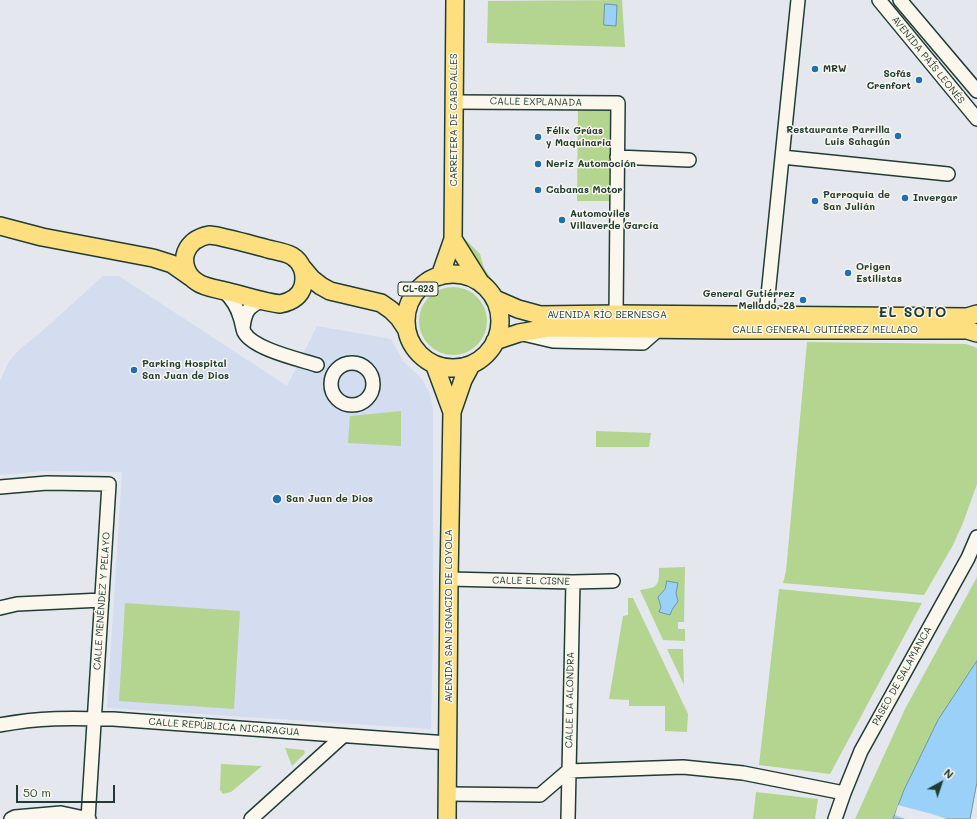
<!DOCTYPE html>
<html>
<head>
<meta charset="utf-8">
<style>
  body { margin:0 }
  #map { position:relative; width:977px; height:819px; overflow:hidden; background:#e4e7ee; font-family:Mali,sans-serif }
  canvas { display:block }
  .north { position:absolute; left:921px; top:763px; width:40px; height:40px; -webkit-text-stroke:3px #fbf7ec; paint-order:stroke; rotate:40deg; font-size:11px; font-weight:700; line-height:16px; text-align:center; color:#1f3d34 }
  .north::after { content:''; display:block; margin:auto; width:14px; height:18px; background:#1f3d34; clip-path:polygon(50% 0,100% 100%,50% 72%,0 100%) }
  .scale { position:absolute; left:16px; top:785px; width:99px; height:18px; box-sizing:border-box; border:2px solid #1f3d34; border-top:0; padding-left:5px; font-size:12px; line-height:14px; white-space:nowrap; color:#1f3d34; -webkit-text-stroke:3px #fbf7ec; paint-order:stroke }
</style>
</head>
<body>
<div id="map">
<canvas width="977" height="819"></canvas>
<div class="north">N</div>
<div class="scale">50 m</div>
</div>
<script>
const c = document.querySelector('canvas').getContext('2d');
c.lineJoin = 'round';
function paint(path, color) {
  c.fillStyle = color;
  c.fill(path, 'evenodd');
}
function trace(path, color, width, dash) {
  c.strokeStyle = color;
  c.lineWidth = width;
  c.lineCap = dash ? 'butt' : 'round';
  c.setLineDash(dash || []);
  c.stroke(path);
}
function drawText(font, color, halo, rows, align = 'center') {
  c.font = font + ' Mali,sans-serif';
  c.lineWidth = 3;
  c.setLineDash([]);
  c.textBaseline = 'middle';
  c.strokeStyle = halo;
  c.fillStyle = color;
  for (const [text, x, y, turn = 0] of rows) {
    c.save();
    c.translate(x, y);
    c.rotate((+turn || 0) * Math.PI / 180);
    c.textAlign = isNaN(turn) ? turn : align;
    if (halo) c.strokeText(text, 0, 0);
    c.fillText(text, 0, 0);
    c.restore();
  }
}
const built = new Path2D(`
  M103 276H119L287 386 317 326 391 339 403 361 422 379 430 395 433 409V630L431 729 107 708 122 472 44 471 0 475V381L9 361 21 348 40 333Z`);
const green = new Path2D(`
  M622 0 625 47 487 43 488 1Z
  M578 109 610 110 609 201H577Z
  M464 238 480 254 484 268 495 284C481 271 470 256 464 238Z
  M419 321a34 34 0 1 1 68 0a34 34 0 1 1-68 0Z
  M807 342 966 344 977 348V484L963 523 952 547 924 595 783 583 786 571Z
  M401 411V446L348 443 350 416Z
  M596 431 651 433 649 447H596Z
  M685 567 684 622H678V629H685V641L663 640 640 590C658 587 659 587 659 568ZM667 581 676 593 678 601 671 610 670 615 660 612 661 607 658 597 665 589Z
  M977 577V661L938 720 904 790 893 819H855L905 709Z
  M779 589 922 603 830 774 759 765Z
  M628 598H633L688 714 687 732 665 731V706H629V700L609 699 623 616 628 615Z
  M125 603 240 611 234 709 119 701Z
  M683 649 684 685 667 649Z
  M285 748 304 750 305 753 292 766Z
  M221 764 262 766 231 792 223 794 220 790Z
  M756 792 818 799 815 819H753Z`);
const water = new Path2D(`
  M605 4 617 5 616 26 604 25Z
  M667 581 678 583 676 593 678 601 672 610 670 615 659 612 661 607 658 597 665 589Z
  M977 661V782L970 819H893L904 790 938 720Z`);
const pier = new Path2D(`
  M898 805 932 814 947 819H905L895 815Z`);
const minor = new Path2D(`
  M879 0 977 119
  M900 0 977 91
  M455 102 618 103 616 314
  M617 157 689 160
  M782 157 948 174
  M224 291C231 298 237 306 240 317 242 322 242 327 244 332 253 349 298 359 317 365
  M766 315 798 0
  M243 328C245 311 248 307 263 300
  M523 334 553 341 643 343 659 329
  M331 384a21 21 0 1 1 42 0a21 21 0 1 1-42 0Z
  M0 487 47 483 109 484 88 819
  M449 579 573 582 613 581
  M0 608 17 604 102 600
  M0 725C40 717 73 718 113 719L448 743
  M448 794 540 795 568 771 683 767 743 773 844 793
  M11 819 15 817 61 813 89 819
  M251 819 343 736
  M568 819 573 582
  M835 819 844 793 861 751 968 558 977 537`);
const major = new Path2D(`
  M0 226 42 237 153 258 172 264 192 278
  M209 235 217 236C234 240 251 244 268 249 276 251 285 252 292 256 302 262 306 274 303 286 300 297 290 302 280 304 263 302 246 296 229 292 219 289 205 288 197 282 187 276 182 263 186 252 190 242 199 237 209 235Z
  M453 239 480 282
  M301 266 312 279 321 286 330 291 381 303 391 310 399 318 407 330
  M406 321a47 47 0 1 1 94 0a47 47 0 1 1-94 0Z
  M440 276 453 239 455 0
  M495 299 518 309 540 315 616 314 967 317 977 314
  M495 341 519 333 548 328 726 330H967L977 333
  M435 366 452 412
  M447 819 449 579 452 412 463 380 471 365`);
const markers = [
  [815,69,4,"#1f6fb2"],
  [919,80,4,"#1f6fb2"],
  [898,136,4,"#1f6fb2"],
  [538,137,4,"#1f6fb2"],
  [538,164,4,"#1f6fb2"],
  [538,190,4,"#1f6fb2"],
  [905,198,4,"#1f6fb2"],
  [815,201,4,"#1f6fb2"],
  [562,220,4,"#1f6fb2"],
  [848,273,4,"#1f6fb2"],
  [803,300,4,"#1f6fb2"],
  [134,370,4,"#1f6fb2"],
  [277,499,5,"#1f6fb2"]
];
const shields = [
  [418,289,40]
];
const shieldNames = [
  ["CL-623",418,289]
];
const streetNames = [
  ["AVENIDA PAÍS LEONÉS",928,60,51],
  ["CALLE EXPLANADA",536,102,1],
  ["CARRETERA DE CABOALLES",454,120,-90],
  ["AVENIDA RÍO BERNESGA",607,315],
  ["CALLE GENERAL GUTIÉRREZ MELLADO",825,330],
  ["CALLE EL CISNE",531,581,1],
  ["CALLE MENÉNDEZ Y PELAYO",102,601,-86],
  ["AVENIDA SAN IGNACIO DE LOYOLA",449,616,-90],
  ["PASEO DE SALAMANCA",902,676,-61],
  ["CALLE LA ALONDRA",570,700,-89],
  ["CALLE REPÚBLICA NICARAGUA",224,727,4]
];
const poiNames = [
  ["MRW",823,69],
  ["Sofás",911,74,"right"],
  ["Crenfort",911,86,"right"],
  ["Restaurante Parrilla",890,130,"right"],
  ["Luis Sahagún",890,142,"right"],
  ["Félix Grúas",546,131],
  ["y Maquinaria",546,143],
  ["Neriz Automoción",546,164],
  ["Cabanas Motor",546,190],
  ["Parroquia de",823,195],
  ["San Julián",823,207],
  ["Invergar",913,198],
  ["Automoviles",570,214],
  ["Villaverde García",570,226],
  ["Origen",856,267],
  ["Estilistas",856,279],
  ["General Gutiérrez",795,294,"right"],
  ["Mellado, 28",795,306,"right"],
  ["Parking Hospital",142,364],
  ["San Juan de Dios",142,376],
  ["San Juan de Dios",286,499]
];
const districtNames = [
  ["EL SOTO",913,313]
];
paint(built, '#d4dcef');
paint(green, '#b4d58f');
paint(water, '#9ad1f9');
trace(water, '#6996aa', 1);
paint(pier, '#e4e7ee');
trace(minor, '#1f3d34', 16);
trace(major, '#1f3d34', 20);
trace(minor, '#fbf7ec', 13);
trace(major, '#fedf80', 17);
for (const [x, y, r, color] of markers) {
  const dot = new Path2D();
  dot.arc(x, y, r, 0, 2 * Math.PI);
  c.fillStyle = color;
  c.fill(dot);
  trace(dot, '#fbf7ec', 1.5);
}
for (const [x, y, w] of shields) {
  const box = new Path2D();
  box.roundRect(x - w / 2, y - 7, w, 14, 3);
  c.fillStyle = '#fbf7ec';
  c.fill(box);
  trace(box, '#1f3d34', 1);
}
drawText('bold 9px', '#1f3d34', null, shieldNames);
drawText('10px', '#1f3d34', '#fbf7ec', streetNames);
drawText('bold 10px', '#1f3d34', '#fbf7ec', poiNames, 'left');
c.letterSpacing = '1px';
drawText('bold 14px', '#1f3d34', '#fbf7ec', districtNames);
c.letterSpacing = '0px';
</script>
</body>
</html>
